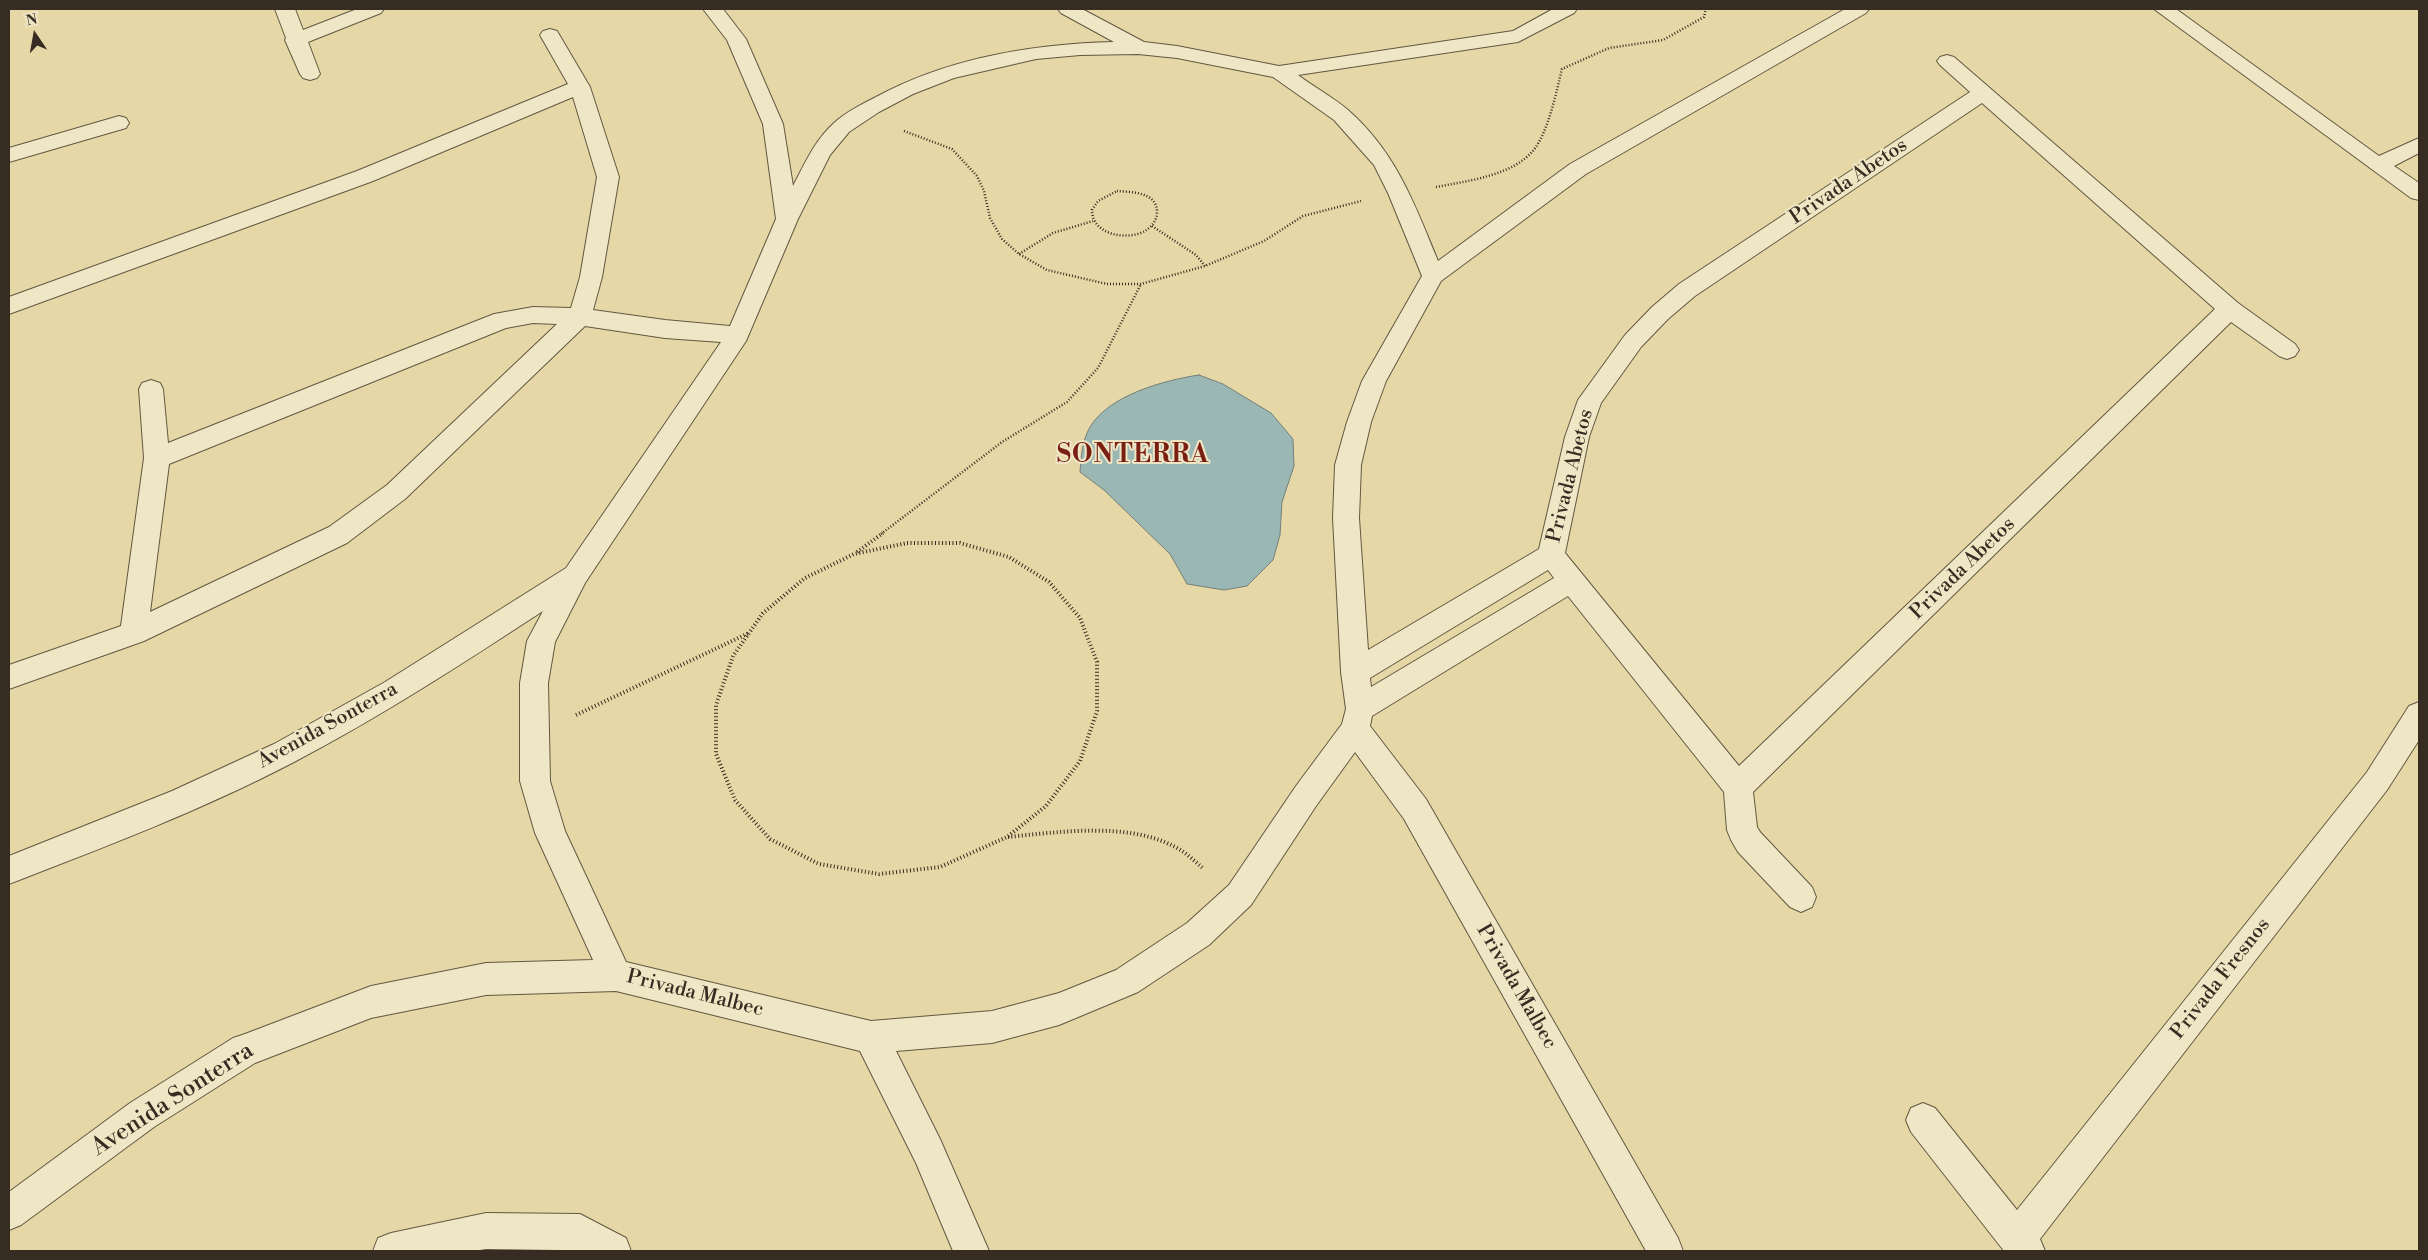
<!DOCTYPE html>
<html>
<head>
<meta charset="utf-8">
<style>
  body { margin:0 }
  #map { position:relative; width:2428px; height:1260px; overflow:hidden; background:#e6d8a6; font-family:"Libre Bodoni",serif }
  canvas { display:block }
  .frame { position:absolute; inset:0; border:10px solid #362c21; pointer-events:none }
  .north { position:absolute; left:10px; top:10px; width:50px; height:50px; -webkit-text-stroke:4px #efe6c5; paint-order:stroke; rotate:348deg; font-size:14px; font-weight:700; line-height:20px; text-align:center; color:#362c21 }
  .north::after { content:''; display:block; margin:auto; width:18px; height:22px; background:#362c21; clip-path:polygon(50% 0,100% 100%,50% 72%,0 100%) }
</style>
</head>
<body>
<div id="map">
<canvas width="2428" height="1260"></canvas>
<div class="frame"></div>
<div class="north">N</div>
</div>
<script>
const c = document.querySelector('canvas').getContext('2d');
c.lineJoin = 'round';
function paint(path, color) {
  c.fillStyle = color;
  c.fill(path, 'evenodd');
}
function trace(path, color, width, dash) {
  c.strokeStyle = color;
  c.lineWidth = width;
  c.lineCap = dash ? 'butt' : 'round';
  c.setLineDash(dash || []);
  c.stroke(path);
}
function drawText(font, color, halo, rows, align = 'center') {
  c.font = font + ' "Libre Bodoni",serif';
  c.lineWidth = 4;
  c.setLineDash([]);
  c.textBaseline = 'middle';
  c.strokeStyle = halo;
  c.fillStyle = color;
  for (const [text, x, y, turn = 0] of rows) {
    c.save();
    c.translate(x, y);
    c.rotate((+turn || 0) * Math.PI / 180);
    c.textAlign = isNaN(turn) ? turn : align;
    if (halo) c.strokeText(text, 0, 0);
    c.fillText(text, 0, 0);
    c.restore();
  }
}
const water = new Path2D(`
  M1199 375 1223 384 1271 413 1293 439 1294 466 1282 502 1280 535 1273 560 1247 586 1224 590 1187 584 1170 554 1104 490 1080 472C1081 457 1082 441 1090 427 1109 395 1165 380 1199 375Z`);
const pathFar1 = new Path2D(`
  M904 131 952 149 977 176 984 191 990 218 1002 239 1019 254 1047 270 1107 284H1141L1205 266 1264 241 1303 216 1361 201
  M1436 187C1467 181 1510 176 1532 152 1548 134 1556 93 1562 69L1609 48 1663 40 1704 17 1706 9
  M1117 191C1132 192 1157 192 1157 212 1157 221 1151 227 1145 231 1127 241 1092 235 1092 210L1098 201Z
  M1152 226 1196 255 1205 266
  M1019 254 1053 233 1093 221
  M881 534 1002 442 1067 402 1098 368 1141 284`);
const path = new Path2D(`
  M907 543H960L1009 557 1049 582 1080 618 1097 662V711L1080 761 1046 806 1007 837 940 867 879 874 819 864 770 839 735 800 716 754V705L733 656 763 613 805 578 854 554Z
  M857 552 883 533
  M576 715 749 633
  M1008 837C1057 832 1128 822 1173 846 1185 851 1194 861 1204 869`);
const street = new Path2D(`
  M275 9H295L303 30 357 9H384L381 13 308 42 320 74 317 78 310 80 303 78 300 74 285 40 286 38Z
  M703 9H723L746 39 783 124 793 186C805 163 815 140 834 123 846 112 862 104 876 97 948 58 1032 44 1114 42L1061 13 1058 9H1082L1144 42 1177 46 1279 66 1513 31 1553 9H1577L1574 13 1518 42 1298 75C1314 87 1333 97 1348 110 1396 152 1415 205 1438 261L1570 164 1845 9H1869L1866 13 1586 174 1441 281 1386 381 1371 422 1361 465 1359 518 1368 650 1539 549 1565 437 1578 400 1625 335 1652 307 1679 284 1970 92 1940 65 1937 61 1940 57 1947 55 1954 57 2238 303 2295 344 2299 350 2295 356 2287 359 2279 356 2231 322 1753 792 1757 827 1760 832 1812 887 1816 897 1812 907 1801 912 1790 907 1738 852 1731 840 1727 830 1724 792 1568 596 1372 716 1370 726 1426 799 1678 1238 1683 1251H1646L1404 819 1355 752 1316 806 1251 905 1209 945 1138 992 1059 1025 992 1043 896 1051 940 1139 989 1251H953L916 1163 860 1051 616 991 486 995 371 1018 255 1063 154 1127 21 1225 9 1230V1192L130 1103 233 1038 245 1034 371 986 486 963 593 960 535 833 520 781V683L527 641 543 611C462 664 380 717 294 762 202 810 105 847 9 884V856L172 791 274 744 385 682 566 568 721 342 665 338 585 326 405 499 347 543 144 641 9 689V665L121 626 144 458 139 389 142 383 151 380 160 383 163 389 168 443 494 314 533 307 571 308 580 277 597 177 573 97 373 181 9 314V297L357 171 568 84 540 35 543 31 550 29 557 31 590 87 619 177 602 277 593 310 665 320 730 326 776 219 763 124 727 40ZM1138 54 1177 58 1273 77 1334 120 1374 165 1388 193 1422 276 1362 381 1347 422 1335 465 1333 518 1341 672 1346 709 1342 724 1296 786 1229 885 1187 923 1116 970 1059 993 992 1011 871 1021 626 962 565 831 550 781 548 683 555 642 585 583 746 341 798 219 830 155 849 132 879 112 913 94 954 78 1036 59 1080 55ZM1982 103 2215 309 1739 766 1565 553 1589 437 1601 403 1641 347 1668 319 1695 296ZM533 323 557 324 387 485 329 527 150 612 169 464 506 328ZM1548 570 1554 578 1371 687 1370 678Z
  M2154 9H2176L2379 156 2419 138V153L2394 166 2419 183V200L2411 198Z
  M119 116 126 118 129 123 126 128 9 162V148Z
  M2419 702V740L2387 790 2040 1239 2045 1251H2004L1911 1132 1906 1120 1911 1108 1923 1103 1935 1108 2017 1210 2367 772 2409 706Z
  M486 1213 580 1214 626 1238 631 1251 486 1249 474 1251H373L378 1238 391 1233Z`);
const streetNames = [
  ["Privada Abetos",1849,182,-34],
  ["Privada Abetos",1571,476,-76],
  ["Privada Abetos",1963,569,-44],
  ["Avenida Sonterra",328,726,-29],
  ["Privada Fresnos",2221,979,-52],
  ["Privada Malbec",1516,987,60],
  ["Privada Malbec",695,994,14]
];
const nearStreetnames = [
  ["Avenida Sonterra",173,1100,-33]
];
const districtNames = [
  ["SONTERRA",1133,456]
];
paint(water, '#9bb7b3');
trace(water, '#737f79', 1);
trace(street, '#625742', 2);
trace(pathFar1, '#362c21', 2.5, [1, 2]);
trace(path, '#362c21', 4, [1, 2.5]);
paint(street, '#efe6c5');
drawText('20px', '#362c21', '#efe6c5', streetNames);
drawText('24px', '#362c21', '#efe6c5', nearStreetnames);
c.letterSpacing = '1px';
drawText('bold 25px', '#7a1f14', '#efe6c5', districtNames);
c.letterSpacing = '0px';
</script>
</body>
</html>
